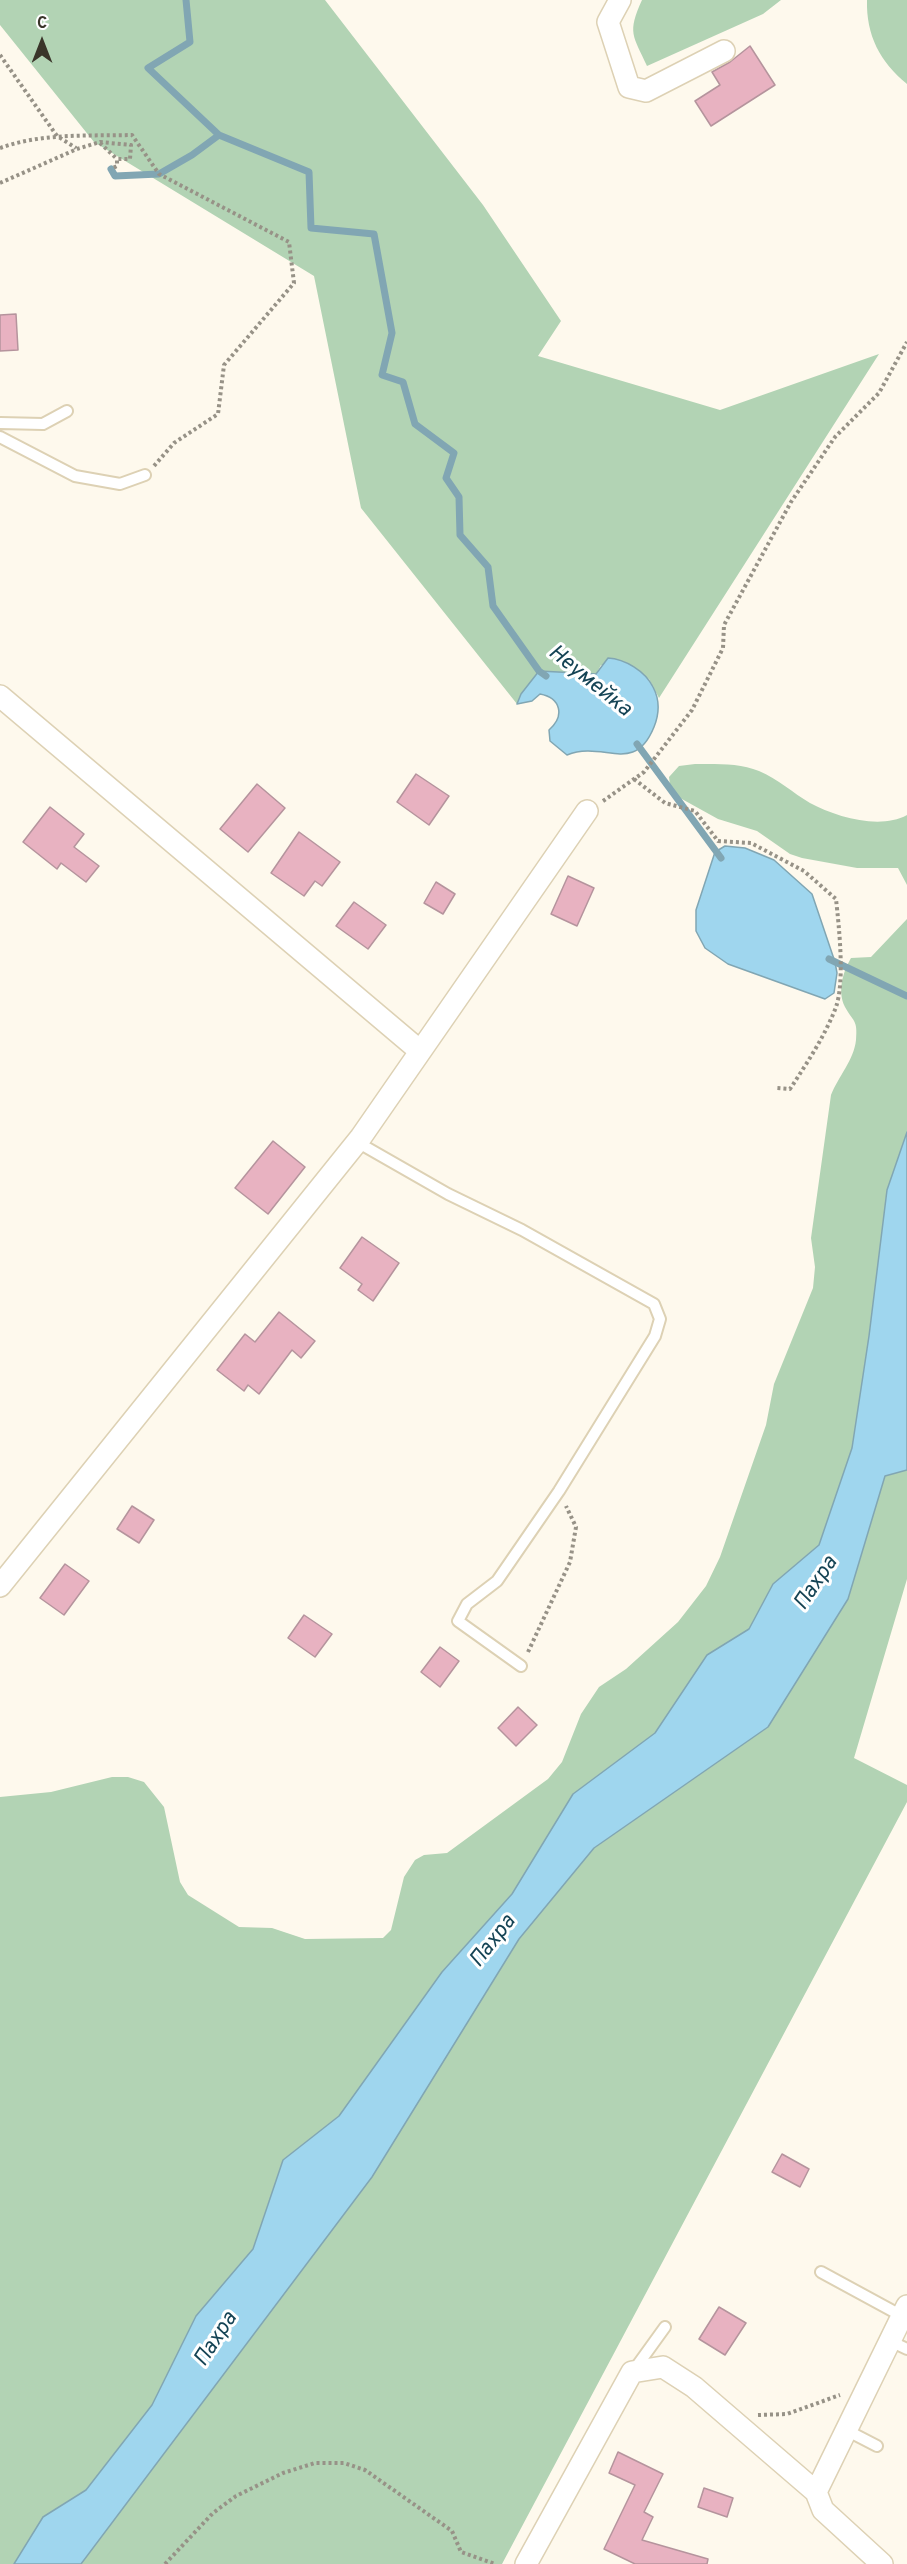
<!DOCTYPE html>
<html>
<head>
<meta charset="utf-8">
<style>
  body { margin:0 }
  #map { position:relative; width:907px; height:2564px; overflow:hidden; background:#fef9ed; font-family:Overpass,sans-serif }
  canvas { display:block }
  .north { position:absolute; left:12px; top:12px; width:60px; height:60px; -webkit-text-stroke:4px #fff; paint-order:stroke; rotate:0deg; font-size:16px; font-weight:700; line-height:24px; text-align:center; color:#3a352a }
  .north::after { content:''; display:block; margin:auto; width:21px; height:27px; background:#3a352a; clip-path:polygon(50% 0,100% 100%,50% 72%,0 100%) }
</style>
</head>
<body>
<div id="map">
<canvas width="907" height="2564"></canvas>
<div class="north">С</div>
</div>
<script>
const c = document.querySelector('canvas').getContext('2d');
c.lineJoin = 'round';
function paint(path, color) {
  c.fillStyle = color;
  c.fill(path, 'evenodd');
}
function trace(path, color, width, dash) {
  c.strokeStyle = color;
  c.lineWidth = width;
  c.lineCap = dash ? 'butt' : 'round';
  c.setLineDash(dash || []);
  c.stroke(path);
}
function drawText(font, color, halo, rows, align = 'center') {
  c.font = font + ' Overpass,sans-serif';
  c.lineWidth = 6;
  c.setLineDash([]);
  c.textBaseline = 'middle';
  c.strokeStyle = halo;
  c.fillStyle = color;
  for (const [text, x, y, turn = 0] of rows) {
    c.save();
    c.translate(x, y);
    c.rotate((+turn || 0) * Math.PI / 180);
    c.textAlign = isNaN(turn) ? turn : align;
    if (halo) c.strokeText(text, 0, 0);
    c.fillText(text, 0, 0);
    c.restore();
  }
}
const green = new Path2D(`
  M0 0H325L483 205 561 321 538 356 720 410 879 354 659 698 649 679 601 665 596 674H577L568 671 521 694 517 704 361 508 314 276 94 142 0 25Z
  M642 0H781L763 14 647 66C633 35 627 33 642 0Z
  M867 0H907V84C880 62 866 35 867 0Z
  M695 764C716 764 740 763 759 771 778 779 793 793 810 803 836 817 880 830 907 815V885L898 868H857L802 858 790 854 757 831 718 819 671 793 669 777 679 766Z
  M907 919V1132L887 1190 869 1336 852 1448 819 1545 773 1584 749 1629 707 1655 655 1733 573 1794 512 1894 442 1972 339 2116 283 2160 253 2249 196 2316 152 2405 86 2490 43 2517 14 2564H0V1797L51 1792 112 1777H128L144 1782 164 1807 180 1882 188 1895 239 1927 272 1928 305 1939 383 1938 391 1930 404 1877 415 1860 424 1855 447 1853 548 1779 562 1762 581 1714 599 1687 626 1669 678 1622 706 1586 720 1557 766 1425 774 1384 813 1288 815 1267 811 1238 831 1095C838 1077 854 1060 856 1040 858 1019 853 1022 845 1007 837 991 843 972 851 958L871 957Z
  M907 1470V1579L854 1758 907 1785V1802L502 2564H81L372 2177 519 1939 594 1848 768 1727 848 1599 885 1476Z`);
const water = new Path2D(`
  M608 658C625 659 645 671 653 687 660 700 660 712 654 727 634 776 604 740 567 755L550 741 549 730C565 716 561 698 540 694L532 701 517 704 521 694 539 671 596 674Z
  M725 846 745 848 774 860 812 894 835 962 837 973 834 993 825 999 728 964 705 948 696 931V910L715 852Z
  M907 1132V1470L885 1476 848 1599 768 1727 594 1848 519 1939 372 2177 81 2564H14L43 2517 86 2490 152 2405 196 2316 253 2249 283 2160 339 2116 442 1972 512 1894 573 1794 655 1733 707 1655 749 1629 773 1584 819 1545 852 1448 869 1336 887 1190Z`);
const stream = new Path2D(`
  M186 0 190 42 148 68 219 135 309 172 311 228 374 234 392 333 382 375 403 382 415 424 454 453 446 478 459 497 460 535 488 567 493 606 539 671 546 676
  M111 169 115 176 159 174 192 155 219 135
  M637 744 721 858
  M829 959 907 996`);
const building = new Path2D(`
  M750 46 775 85 711 126 695 101 720 85 712 72 730 62Z
  M16 314 18 350 0 351V315Z
  M416 774 449 796 429 825 397 802Z
  M257 784 285 808 248 852 220 829Z
  M50 807 84 834 74 847 99 866 86 882 61 863 57 869 23 842Z
  M299 832 340 862 322 886 315 881 304 896 271 873Z
  M568 876 594 888 577 926 551 914Z
  M436 882 455 894 443 914 424 903Z
  M354 902 386 925 368 949 336 926Z
  M273 1141 305 1167 268 1214 235 1188Z
  M362 1237 399 1263 373 1301 358 1290 362 1284 340 1268Z
  M279 1312 315 1341 301 1358 292 1350 259 1394 248 1385 244 1391 217 1370 245 1334 255 1342Z
  M132 1506 154 1520 139 1543 117 1529Z
  M65 1564 89 1581 64 1615 40 1598Z
  M304 1615 332 1634 315 1657 288 1638Z
  M440 1647 459 1661 440 1687 421 1672Z
  M518 1707 537 1725 516 1746 498 1728Z
  M782 2154 809 2169 800 2187 772 2172Z
  M719 2307 746 2323 725 2355 699 2339Z
  M618 2452 663 2474 644 2512 653 2517 642 2540 708 2559 707 2564H635L604 2549 635 2485 609 2473Z
  M704 2488 733 2498 727 2517 698 2507Z`);
const path = new Path2D(`
  M0 55 57 136 76 148
  M100 143 117 159
  M0 148C42 133 88 136 132 135L159 174 289 242 294 283 224 365 218 414 174 443 154 466
  M0 183 77 149 100 142 131 145 130 159H117V166L111 169
  M634 779 665 803 695 811 718 841 751 843 804 871 836 899C839 927 845 981 836 1007 825 1036 807 1063 790 1089L776 1088
  M603 801 644 772 692 710 723 648 724 625 791 502 835 437 879 393 907 342
  M528 1652 570 1562 576 1527 566 1506
  M758 2415 787 2414 840 2395
  M165 2564 213 2513 236 2496 283 2473 315 2463H344L365 2470 452 2531 461 2552 495 2564`);
const lane = new Path2D(`
  M0 423 43 424 67 411
  M0 437 75 476 120 484 145 475
  M357 1142 448 1194 522 1230 654 1304 660 1319 655 1336 559 1491 497 1581 467 1604 458 1621 521 1666
  M821 2272 902 2316
  M890 2341 907 2349
  M634 2370 665 2327
  M846 2430 877 2446`);
const street = new Path2D(`
  M620 0 608 22 629 87 646 91 724 51
  M0 696 420 1051
  M0 1586 361 1137 587 811
  M816 2492 907 2306
  M526 2564 632 2372 663 2367 694 2387 816 2492 823 2510 882 2564`);
const waterNames = [
  ["Неумейка",589,682,39],
  ["Пахра",817,1584,-56],
  ["Пахра",494,1942,-52],
  ["Пахра",217,2340,-57]
];
paint(green, '#b2d3b4');
paint(water, '#9fd6ee');
trace(water, '#81a6b3', 1.5);
trace(stream, '#81a6b3', 7);
paint(building, '#e8b2c1');
trace(building, '#b5949d', 1.5);
trace(lane, '#ddd1b4', 14);
trace(street, '#ddd1b4', 24);
trace(path, '#979287', 4, [3, 3]);
trace(lane, '#fff', 10);
trace(street, '#fff', 21);
drawText('italic 22px', '#154455', '#fff', waterNames);
</script>
</body>
</html>
